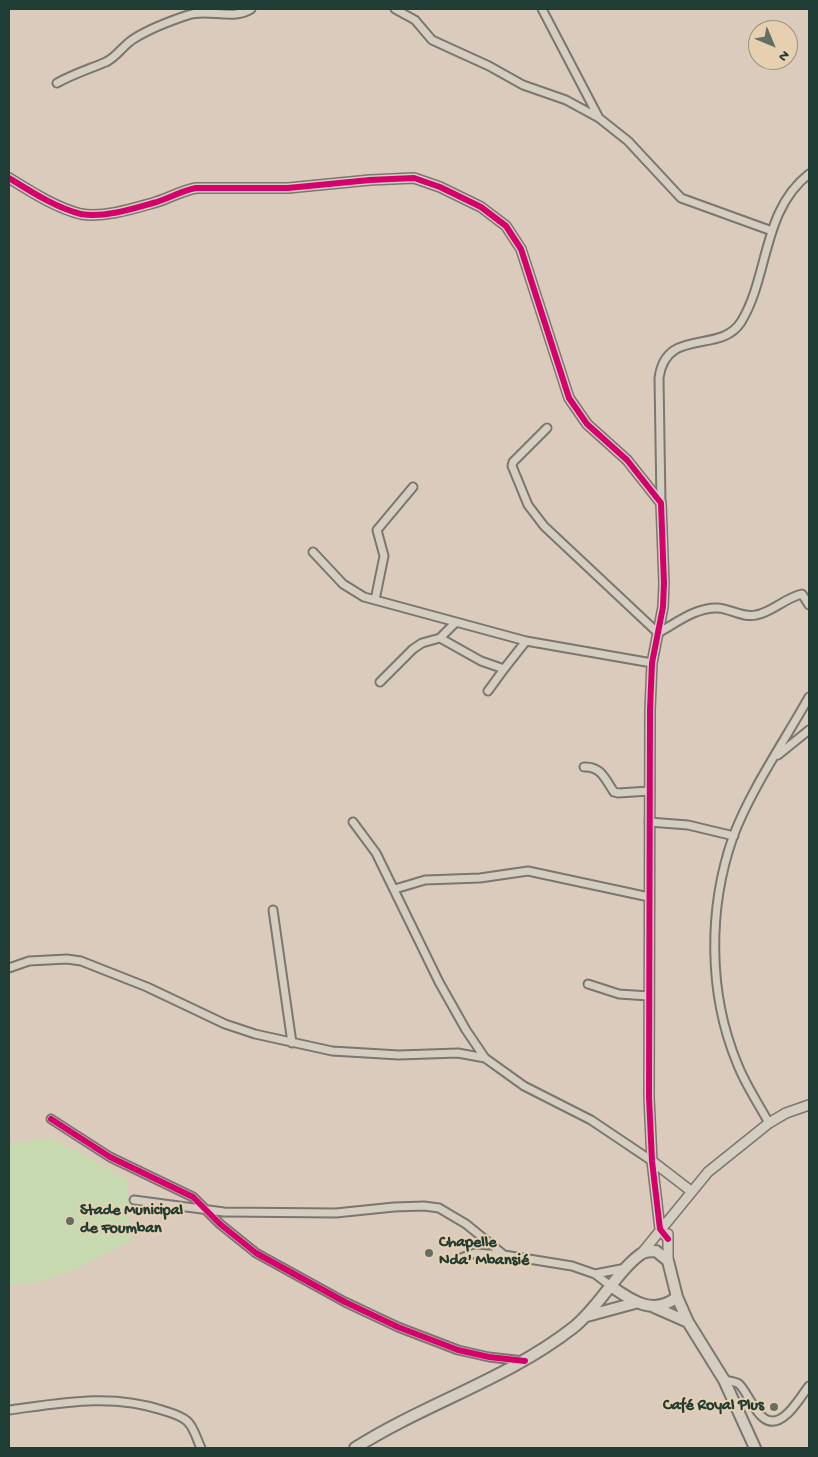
<!DOCTYPE html>
<html>
<head>
<meta charset="utf-8">
<style>
  body { margin:0 }
  #map { position:relative; width:818px; height:1457px; overflow:hidden; background:#dbcbbc; font-family:"Gochi Hand",sans-serif }
  canvas { display:block }
  .frame { position:absolute; inset:0; border:10px solid #1f3d34; pointer-events:none }
  .north { position:absolute; left:748px; top:20px; width:50px; height:50px; box-sizing:border-box; background:#e7d0b0; border:1px solid #97957e; border-radius:50%; rotate:135deg; font-size:14px; font-weight:700; line-height:20px; text-align:center; color:#1f3d34 }
  .north::after { content:''; display:block; margin:auto; width:18px; height:22px; background:#616f64; clip-path:polygon(50% 0,100% 100%,50% 72%,0 100%) }
</style>
</head>
<body>
<div id="map">
<canvas width="818" height="1457"></canvas>
<div class="frame"></div>
<div class="north">N</div>
</div>
<script>
const c = document.querySelector('canvas').getContext('2d');
c.lineJoin = 'round';
function paint(path, color) {
  c.fillStyle = color;
  c.fill(path, 'evenodd');
}
function trace(path, color, width, dash) {
  c.strokeStyle = color;
  c.lineWidth = width;
  c.lineCap = dash ? 'butt' : 'round';
  c.setLineDash(dash || []);
  c.stroke(path);
}
function drawText(font, color, halo, rows, align = 'center') {
  c.font = font + ' "Gochi Hand",sans-serif';
  c.lineWidth = 4;
  c.setLineDash([]);
  c.textBaseline = 'middle';
  c.strokeStyle = halo;
  c.fillStyle = color;
  for (const [text, x, y, turn = 0] of rows) {
    c.save();
    c.translate(x, y);
    c.rotate((+turn || 0) * Math.PI / 180);
    c.textAlign = isNaN(turn) ? turn : align;
    if (halo) c.strokeText(text, 0, 0);
    c.fillText(text, 0, 0);
    c.restore();
  }
}
const green = new Path2D(`
  M53 1138 127 1179 132 1240C93 1259 53 1285 9 1285V1144Z`);
const minor = new Path2D(`
  M395 9 415 20 432 40 489 66 523 85 566 100 599 118 628 141 681 198 772 231
  M542 9 599 118
  M57 83C73 74 89 69 106 62 118 56 124 44 135 38 151 28 170 21 188 15 208 8 232 21 251 9
  M547 428 513 462 512 466 528 505 544 526 658 633C676 623 696 607 718 608 731 609 743 618 756 615 772 612 785 598 802 594L809 605
  M661 503 659 378C666 326 720 355 741 322 769 277 762 210 809 174
  M313 552 343 584 364 597 526 641 652 663
  M375 600 384 556 377 530 413 487
  M440 638 481 661 504 669 526 641
  M380 682 413 649 422 643 440 638 455 623
  M488 691 504 669
  M778 755 809 730
  M584 767C601 766 605 779 614 792L618 793 650 791
  M353 822 376 853 439 982 466 1030 485 1058 524 1086 591 1120 652 1161
  M649 822 688 825 734 836
  M395 889 425 880 480 878 528 871 649 897
  M273 910 292 1043
  M9 968 29 961 67 959 81 961 147 987 225 1024 255 1034 332 1051 399 1055 458 1053 485 1058
  M588 984 619 994 649 996
  M51 1119 110 1157 193 1197 220 1224 256 1253 345 1302 398 1327 458 1350 489 1357 524 1361
  M769 1123C758 1103 745 1084 737 1063 708 993 708 908 733 837 750 791 785 740 809 697
  M134 1200 224 1212 336 1213 394 1207 424 1206 439 1208 466 1224 504 1255 572 1266 595 1274 612 1287
  M461 1258 475 1253 503 1255
  M595 1274 626 1268
  M724 1380C729 1381 734 1381 739 1384 751 1395 761 1438 787 1414 795 1407 802 1395 809 1386
  M9 1410C61 1403 111 1393 162 1410 171 1413 180 1415 187 1421 194 1427 197 1440 201 1448`);
const tertiary = new Path2D(`
  M9 178C30 191 56 208 81 214 103 218 132 209 153 203 168 199 180 191 196 188H288L370 180 414 178 440 187 481 207 506 226 521 249 569 398 587 424 627 460 661 503 664 583 663 607 652 663 650 710 649 1097 652 1161 660 1229 668 1239
  M652 1161 691 1191
  M641 1254 708 1172 769 1123 786 1113 809 1105
  M668 1261V1234`);
const secondary = new Path2D(`
  M612 1287C632 1301 654 1316 677 1297
  M654 1307 688 1322
  M587 1316 635 1303
  M355 1448C426 1403 508 1379 574 1327 599 1307 618 1270 641 1254 645 1251 651 1251 656 1251L668 1261 677 1297 688 1322 724 1380 755 1448`);
const cycleway = new Path2D(`
  M9 178C30 191 56 208 81 214 103 218 132 209 153 203 168 199 180 191 196 188H288L370 180 414 178 440 187 481 207 506 226 521 249 569 398 587 424 627 460 661 503 664 583 663 607 652 663 650 710 649 1097 652 1161 660 1229 668 1239
  M51 1119 110 1157 193 1197 220 1224 256 1253 345 1302 398 1327 458 1350 489 1357 525 1361`);
const markers = [
  [70,1221,5,"#616f64"],
  [429,1253,5,"#616f64"],
  [774,1407,5,"#616f64"]
];
const poiNames = [
  ["Stade Municipal",80,1212],
  ["de Foumban",80,1230],
  ["Chapelle",439,1244],
  ["Nda' Mbansié",439,1262],
  ["Café Royal Plus",764,1407,"right"]
];
paint(green, '#c7dab0');
trace(minor, '#79776f', 11);
trace(tertiary, '#79776f', 12);
trace(secondary, '#79776f', 14);
trace(minor, '#d6cdc1', 7);
trace(tertiary, '#d6cdc1', 9);
trace(secondary, '#d6cdc1', 10);
trace(cycleway, '#d6006c', 6);
for (const [x, y, r, color] of markers) {
  const dot = new Path2D();
  dot.arc(x, y, r, 0, 2 * Math.PI);
  c.fillStyle = color;
  c.fill(dot);
  trace(dot, '#e7d0b0', 2);
}
drawText('bold 16px', '#1f3d34', '#e7d0b0', poiNames, 'left');
</script>
</body>
</html>
